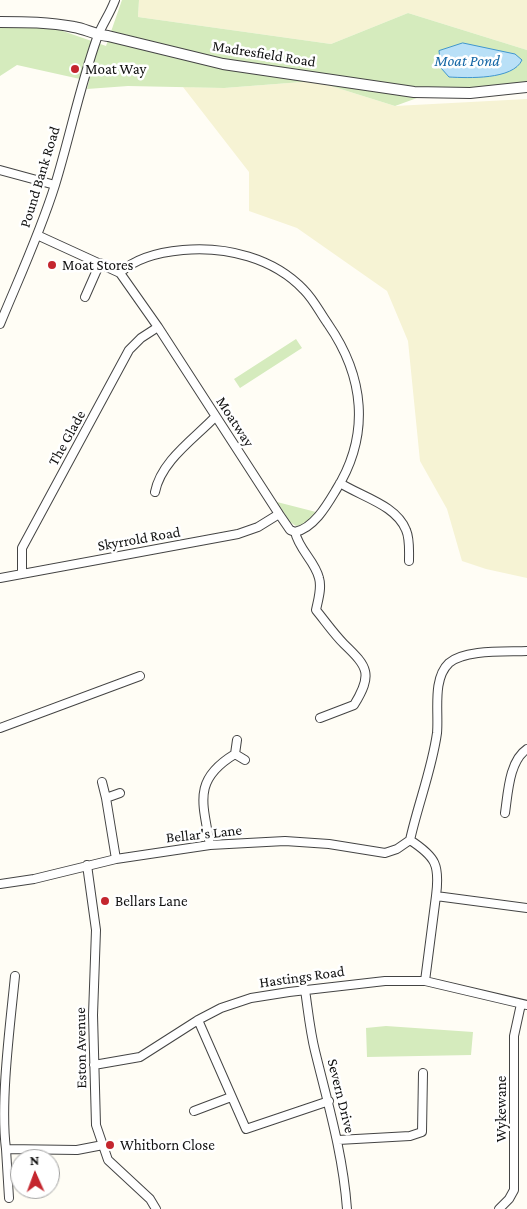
<!DOCTYPE html>
<html>
<head>
<meta charset="utf-8">
<style>
  body { margin:0 }
  #map { position:relative; width:527px; height:1209px; overflow:hidden; background:#fffdf5; font-family:"Crimson Pro",serif }
  canvas { display:block }
  .north { position:absolute; left:10px; top:1149px; width:50px; height:50px; box-sizing:border-box; background:#fff; border:1px solid #a0a0a0; border-radius:50%; rotate:358deg; font-size:14px; font-weight:700; line-height:20px; text-align:center; color:#111 }
  .north::after { content:''; display:block; margin:auto; width:18px; height:22px; background:#c4262e; clip-path:polygon(50% 0,100% 100%,50% 72%,0 100%) }
</style>
</head>
<body>
<div id="map">
<canvas width="527" height="1209"></canvas>
<div class="north">N</div>
</div>
<script>
const c = document.querySelector('canvas').getContext('2d');
c.lineJoin = 'round';
function paint(path, color) {
  c.fillStyle = color;
  c.fill(path, 'evenodd');
}
function trace(path, color, width, dash) {
  c.strokeStyle = color;
  c.lineWidth = width;
  c.lineCap = dash ? 'butt' : 'round';
  c.setLineDash(dash || []);
  c.stroke(path);
}
function drawText(font, color, halo, rows, align = 'center') {
  c.font = font + ' "Crimson Pro",serif';
  c.lineWidth = 5;
  c.setLineDash([]);
  c.textBaseline = 'middle';
  c.strokeStyle = halo;
  c.fillStyle = color;
  for (const [text, x, y, turn = 0] of rows) {
    c.save();
    c.translate(x, y);
    c.rotate((+turn || 0) * Math.PI / 180);
    c.textAlign = isNaN(turn) ? turn : align;
    if (halo) c.strokeText(text, 0, 0);
    c.fillText(text, 0, 0);
    c.restore();
  }
}
const farmland = new Path2D(`
  M139 0H527V50L408 13 331 44 138 17Z
  M315 81 395 106 527 99V578L486 569 462 561 447 509 420 461 408 341 387 291 297 228 249 211V172L183 87 224 88Z`);
const green = new Path2D(`
  M122 0H139L138 17 331 44 408 13 527 50V83L439 90 395 106 315 81 224 88 128 86 87 89 89 81 17 65 0 76V25L57 29 106 46Z
  M296 339 302 348 240 388 234 379Z
  M277 502 316 512 305 524 296 526 290 522Z
  M386 1026 473 1032 471 1055 367 1057 366 1028Z`);
const water = new Path2D(`
  M463 43 515 54 522 60C513 80 468 78 449 77L441 68 439 51Z`);
const minor = new Path2D(`
  M0 170 55 185
  M37 235 120 273 158 327 279 514 290 530 295 532C299 550 315 561 319 578 322 588 318 600 316 610 325 621 334 634 344 644 368 667 373 674 354 705L320 718
  M120 273C136 257 161 252 183 250 226 246 274 258 304 290 314 300 320 313 328 324 364 376 371 434 336 490 327 505 314 528 295 532
  M85 297 100 263
  M0 324C19 278 40 233 55 185 70 136 80 86 97 38 102 24 110 14 115 0
  M340 483C362 497 396 505 406 530 410 539 409 551 409 561
  M155 492C161 461 194 439 215 417
  M22 574V548L129 350 141 338 158 327
  M0 578 238 534 258 527 279 514
  M0 728 140 676
  M235 754 245 760
  M102 782 106 798
  M505 813C508 793 509 761 527 749
  M410 840C418 804 432 769 437 733 439 712 432 679 449 663 465 649 507 652 527 651
  M410 840C436 857 440 865 436 896L527 908
  M210 845C203 803 192 780 235 754L237 740
  M116 859 106 798 120 793
  M87 865 96 930 93 1015 96 1125 108 1160 150 1199 156 1209
  M0 884 34 879 116 859 210 845 285 841 329 844 385 853 397 849 410 840
  M15 976C10 1026 0 1102 6 1149L77 1150 103 1145
  M425 981 436 896
  M305 990C308 1010 310 1031 315 1051 328 1104 343 1154 347 1209
  M198 1020 246 1129 329 1101
  M94 1065 140 1057 198 1020 221 1008 251 998 289 992 385 981H425L527 1005
  M194 1111 231 1097
  M338 1140 410 1136 422 1132 423 1073
  M6 1149 9 1198
  M499 1209 509 1199 514 1190V1036L521 1004`);
const tertiary = new Path2D(`
  M0 22C25 22 49 22 74 27 86 29 95 35 108 36L223 64 414 92 470 93 527 87`);
const markers = [
  [75,69,5,"#c4262e"],
  [52,265,5,"#c4262e"],
  [105,901,5,"#c4262e"],
  [110,1145,5,"#c4262e"]
];
const streetNames = [
  ["Madresfield Road",264,54,9],
  ["Pound Bank Road",40,177,-73],
  ["Moatway",235,422,57],
  ["The Glade",67,438,-61],
  ["Skyrrold Road",139,539,-10],
  ["Bellar's Lane",204,834,-6],
  ["Hastings Road",302,977,-8],
  ["Eston Avenue",81,1048,-91],
  ["Severn Drive",341,1096,76],
  ["Wykewane",501,1109,-90]
];
const poiNames = [
  ["Moat Way",85,69],
  ["Moat Stores",62,265],
  ["Bellars Lane",115,901],
  ["Whitborn Close",120,1145]
];
const waterNames = [
  ["Moat Pond",467,61]
];
paint(farmland, '#f6f3d4');
paint(green, '#d5ebbd');
paint(water, '#b9e0f7');
trace(water, '#3f96cf', 1);
trace(minor, '#444', 10);
trace(tertiary, '#444', 12);
trace(minor, '#fff', 8);
trace(tertiary, '#fff', 10);
for (const [x, y, r, color] of markers) {
  const dot = new Path2D();
  dot.arc(x, y, r, 0, 2 * Math.PI);
  c.fillStyle = color;
  c.fill(dot);
  trace(dot, '#fff', 2);
}
drawText('15px', '#111', '#fff', streetNames);
drawText('15px', '#111', '#fff', poiNames, 'left');
drawText('italic 16px', '#1768a6', '#fff', waterNames);
</script>
</body>
</html>
